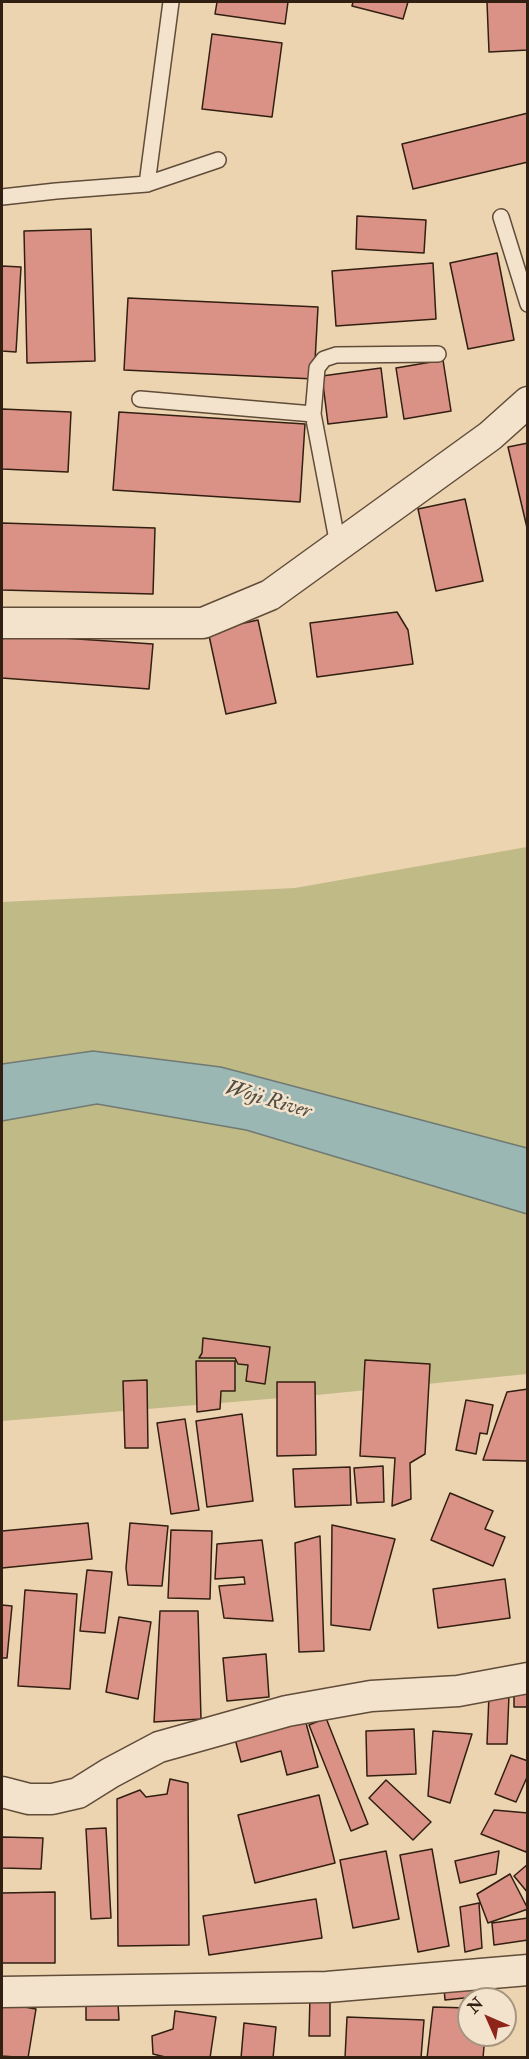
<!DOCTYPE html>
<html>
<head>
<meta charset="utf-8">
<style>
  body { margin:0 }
  #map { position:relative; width:529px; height:2059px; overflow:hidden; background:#ecd4b1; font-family:"IM FELL Double Pica",serif }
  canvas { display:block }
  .frame { position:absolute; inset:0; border:3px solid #311f11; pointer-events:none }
  .north { position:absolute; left:457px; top:1987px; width:60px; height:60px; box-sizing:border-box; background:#f3e3cc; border:2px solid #a59581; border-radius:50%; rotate:315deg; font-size:16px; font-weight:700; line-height:24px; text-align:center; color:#311f11 }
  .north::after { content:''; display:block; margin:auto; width:21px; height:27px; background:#8f2418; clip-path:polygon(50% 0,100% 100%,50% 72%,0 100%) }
</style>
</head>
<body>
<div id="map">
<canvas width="529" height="2059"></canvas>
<div class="frame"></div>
<div class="north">N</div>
</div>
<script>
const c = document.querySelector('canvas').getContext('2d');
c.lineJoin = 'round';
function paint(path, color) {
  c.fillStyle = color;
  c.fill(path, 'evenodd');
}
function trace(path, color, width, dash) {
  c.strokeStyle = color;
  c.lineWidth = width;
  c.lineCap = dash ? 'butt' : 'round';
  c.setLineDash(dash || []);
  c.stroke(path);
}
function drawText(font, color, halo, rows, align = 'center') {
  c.font = font + ' "IM FELL Double Pica",serif';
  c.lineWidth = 5;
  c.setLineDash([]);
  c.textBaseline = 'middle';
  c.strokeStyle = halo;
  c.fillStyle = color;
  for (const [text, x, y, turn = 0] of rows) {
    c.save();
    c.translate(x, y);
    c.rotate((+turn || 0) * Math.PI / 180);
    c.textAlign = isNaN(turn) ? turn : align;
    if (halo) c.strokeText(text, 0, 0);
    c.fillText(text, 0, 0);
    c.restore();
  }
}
const green = new Path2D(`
  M527 847V1148L221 1067 93 1051 2 1064V902L295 888Z
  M97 1104 246 1130 527 1214V1374L317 1395 2 1421V1121Z`);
const water = new Path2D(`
  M93 1051 221 1067 527 1148V1214L246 1130 97 1104 2 1121V1064Z`);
const building = new Path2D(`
  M217 2H288L285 24 215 14Z
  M353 2H408L403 19 352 6Z
  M487 2H528V50L489 52Z
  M212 34 282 43 272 117 202 109Z
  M528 113V162L413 189 402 144Z
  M357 216 426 220 424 253 356 249Z
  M91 229 95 361 27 363 24 231Z
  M497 253 514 340 468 349 450 263Z
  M433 263 436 319 336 326 332 271Z
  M2 266 21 267 16 352 2 351Z
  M128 298 318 307 314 379 124 370Z
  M443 360 451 411 404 419 396 368Z
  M381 368 387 417 328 424 322 376Z
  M2 409 71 412 68 472 2 469Z
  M119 412 305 424 300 502 113 490Z
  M528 443V532L508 447Z
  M465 499 483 581 436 591 418 509Z
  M2 523 155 528 153 594 2 590Z
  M397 612 408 630 413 664 317 677 310 623Z
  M258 620 276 703 226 714 208 631Z
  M2 634 153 644 149 689 2 678Z
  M203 1338 270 1347 265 1384 246 1381 248 1365 238 1364 235 1358H199L202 1353Z
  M365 1360 430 1364 425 1454 410 1463 411 1499 392 1506 395 1458 360 1456Z
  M196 1361H235V1391H221L220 1409 197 1412Z
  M147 1380 148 1448H125L123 1381Z
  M277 1382H315L316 1455 277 1456Z
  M528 1389V1461L483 1460 507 1392Z
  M466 1400 493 1405 487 1434 480 1433 476 1454 456 1450Z
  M242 1414 253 1501 207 1507 196 1421Z
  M185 1419 199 1510 171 1514 157 1423Z
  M383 1466 384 1502 357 1503 354 1468Z
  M350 1467 351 1505 295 1507 293 1469Z
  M450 1493 493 1511 485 1529 505 1537 493 1566 431 1540Z
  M88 1523 92 1559 2 1568V1531Z
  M130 1523 168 1526 162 1586 128 1585 126 1568Z
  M332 1525 395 1539 370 1630 331 1625Z
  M171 1530 212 1531 210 1599 168 1598Z
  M320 1536 324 1651 299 1652 295 1543Z
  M262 1540 273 1621 224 1618 219 1586 245 1584 244 1577 215 1579 217 1544Z
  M87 1570 112 1572 105 1633 80 1631Z
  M505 1579 510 1618 438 1628 433 1589Z
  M25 1590 77 1594 70 1689 18 1686Z
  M2 1605 12 1606 7 1658H2Z
  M160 1611H198L201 1719 154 1722Z
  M119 1617 151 1622 138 1699 106 1692Z
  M266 1654 269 1697 227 1701 223 1658Z
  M514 1687H528V1707H514Z
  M489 1695H509L507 1744H487Z
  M303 1712 318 1767 287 1775 281 1751 241 1762 233 1731Z
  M326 1718 368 1824 351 1831 309 1725Z
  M414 1729 416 1774 367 1776 366 1731Z
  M433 1731 472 1734 450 1803 428 1796Z
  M511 1755 528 1761V1775L516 1802 495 1794Z
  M170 1779 188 1783 189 1945 118 1946 117 1799 140 1790 146 1797 167 1794Z
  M386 1780 431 1822 413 1840 369 1798Z
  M319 1795 335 1863 255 1883 238 1815Z
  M494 1810 528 1813V1846L526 1852 481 1834Z
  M106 1828 111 1918 91 1919 86 1829Z
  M2 1837 43 1838 41 1869 2 1868Z
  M432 1849 449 1946 418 1952 400 1855Z
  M386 1851 399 1919 353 1928 340 1860Z
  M499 1851 496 1874 460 1883 455 1861Z
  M528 1864V1893L514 1876Z
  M510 1874 528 1909 488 1923 477 1894Z
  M55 1892V1963H2V1893Z
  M316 1899 322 1938 209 1955 203 1916Z
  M479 1903 482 1948 465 1952 460 1907Z
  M528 1918V1940L494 1945 492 1923Z
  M491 1983 493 1995 445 2000 444 1988Z
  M310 1996H330V2036H309Z
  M2 2003 36 2009 28 2058 2 2056Z
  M118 2003 119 2020H86V2004Z
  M433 2007 469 2008V2035H485L483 2058H427Z
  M175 2011 216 2017 210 2058H169L153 2054 152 2036 173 2029Z
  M347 2017 424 2020 421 2058H345Z
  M244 2023 276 2027 273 2058H241Z`);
const service = new Path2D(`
  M147 184 171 2
  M2 197 56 191 147 184 218 160
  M501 217 528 304
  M140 399 313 414
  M338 545 313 414 317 368 324 359 336 355 438 354`);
const minor = new Path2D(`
  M2 623H203L270 595 490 436 528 402
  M2 1792 29 1799H52L78 1793 110 1773 159 1747 287 1711 371 1696 458 1691 528 1678
  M2 1992 327 1987 528 1970`);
const waterNames = [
  ["Woji River",268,1101,16]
];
paint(green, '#c0ba86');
paint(water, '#9ab7b4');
trace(water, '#707a73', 1.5);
paint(building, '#db9286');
trace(building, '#311f11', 1.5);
trace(service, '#604c39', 18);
trace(minor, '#604c39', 33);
trace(service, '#f3e3cc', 15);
trace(minor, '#f3e3cc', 30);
drawText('italic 21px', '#504d42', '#f3e3cc', waterNames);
</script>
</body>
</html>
